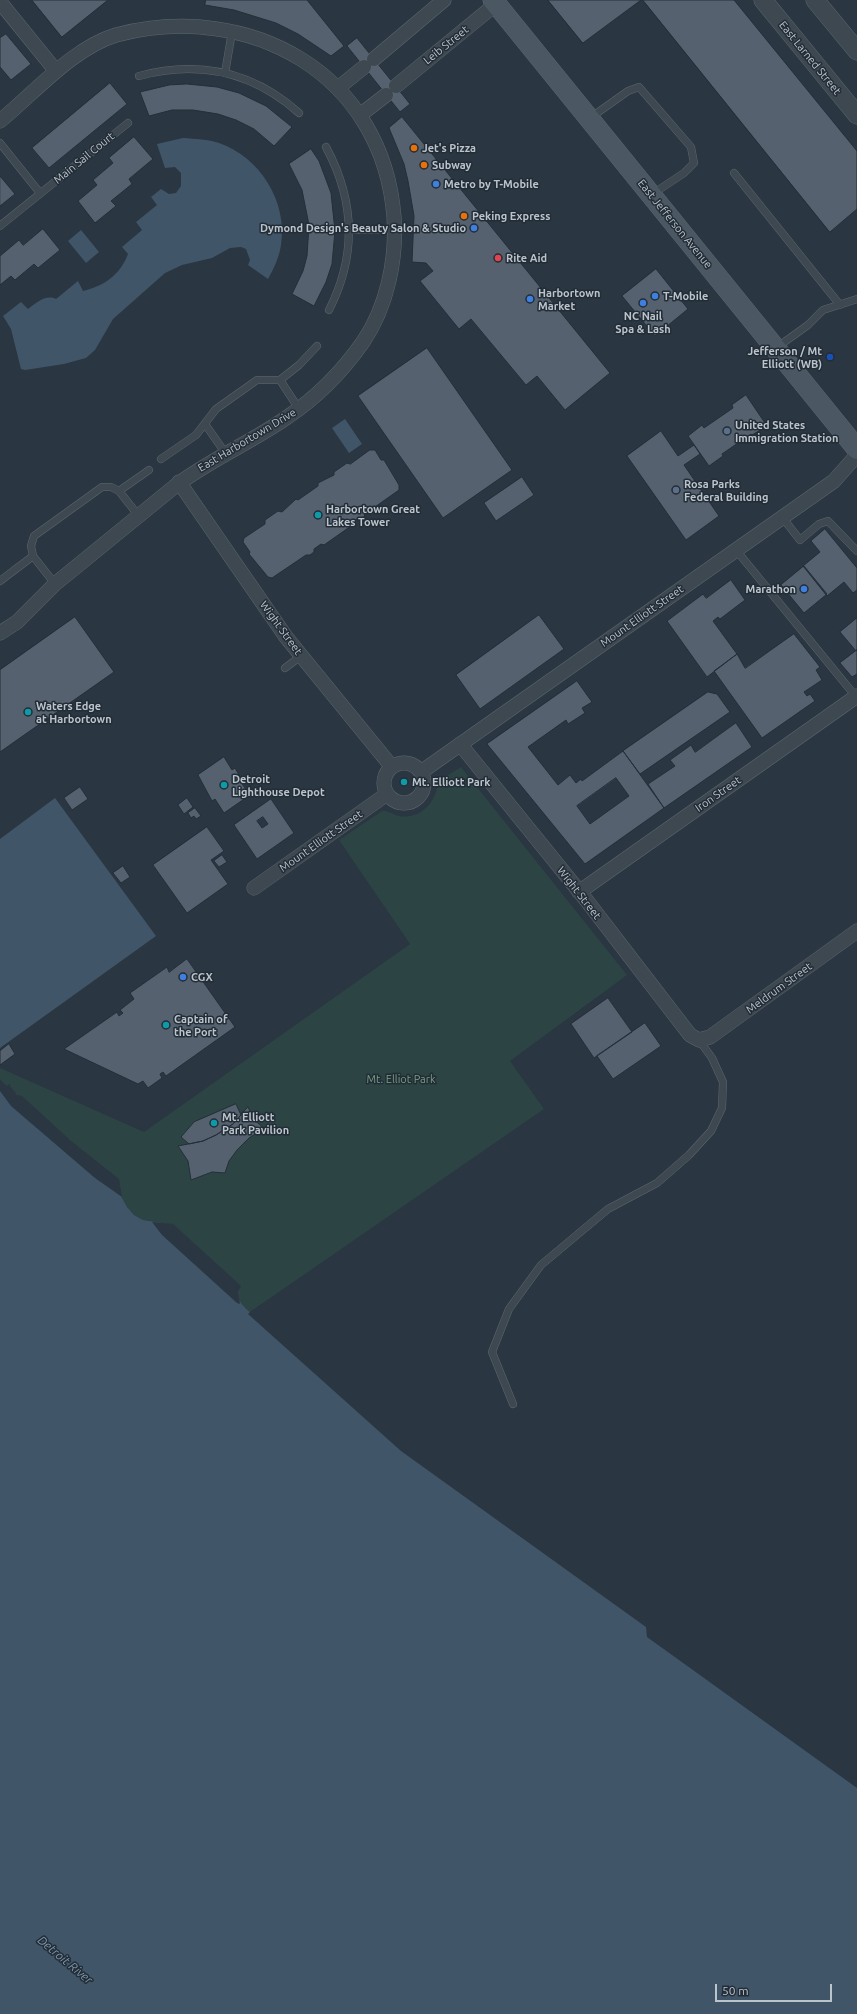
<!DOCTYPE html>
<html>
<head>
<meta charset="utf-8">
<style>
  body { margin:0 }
  #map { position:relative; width:857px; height:2014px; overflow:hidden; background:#2a3641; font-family:Ubuntu,sans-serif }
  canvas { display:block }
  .scale { position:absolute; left:715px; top:1984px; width:117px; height:18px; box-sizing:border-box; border:2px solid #bbc3cb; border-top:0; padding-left:5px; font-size:12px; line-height:14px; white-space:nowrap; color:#bbc3cb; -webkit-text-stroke:3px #222d37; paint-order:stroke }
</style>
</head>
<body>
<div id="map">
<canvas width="857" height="2014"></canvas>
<div class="scale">50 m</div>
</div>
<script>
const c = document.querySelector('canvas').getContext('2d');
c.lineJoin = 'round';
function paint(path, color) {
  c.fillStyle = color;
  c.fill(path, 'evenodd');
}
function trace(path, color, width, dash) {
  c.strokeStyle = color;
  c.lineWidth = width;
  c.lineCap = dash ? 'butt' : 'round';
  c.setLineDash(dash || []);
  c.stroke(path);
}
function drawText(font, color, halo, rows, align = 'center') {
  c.font = font + ' Ubuntu,sans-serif';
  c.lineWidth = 3;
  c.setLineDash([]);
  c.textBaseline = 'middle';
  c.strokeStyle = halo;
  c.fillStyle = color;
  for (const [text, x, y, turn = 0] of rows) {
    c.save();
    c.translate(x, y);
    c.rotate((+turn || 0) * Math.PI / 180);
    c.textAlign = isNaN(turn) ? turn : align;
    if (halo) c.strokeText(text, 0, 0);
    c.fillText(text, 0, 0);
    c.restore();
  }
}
const green = new Path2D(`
  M461 767 627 975 510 1061 544 1109 250 1312 240 1304 238 1292 170 1224 143 1220 134 1215 127 1207 120 1194 119 1182 98 1167 17 1095 10 1086 5 1089 0 1082V1068L144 1132 410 944 339 840 382 811C387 810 394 815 399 816 421 820 437 801 438 781Z`);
const water = new Path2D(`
  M183 138C195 139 208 139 219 143 260 157 288 202 281 245 279 258 274 268 268 279L248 265 250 260 246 249 241 247 230 248 212 258 182 265 165 273 113 319 95 350 86 358 64 364 25 370 21 369 11 329 3 316 21 302 28 309C36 303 46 294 56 299L78 281 83 291C104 286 120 275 128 254L122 247 142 230 136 222 157 205 151 197 161 189 169 194 176 193 181 186V173L175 167 165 168 157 144Z
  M81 230 99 252 86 263 68 241Z
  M345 419 362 444 349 453 332 428Z
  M55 798 156 936 0 1048V839Z
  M0 1081 5 1089 10 1086 15 1093 47 1122 119 1182 120 1194 127 1207 134 1215 143 1220 169 1224 240 1288C235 1299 242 1305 250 1312L248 1314 401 1451 646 1627 647 1637 857 1788V2014H0Z`);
const pier = new Path2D(`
  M0 1079 6 1086 11 1084 10 1086 17 1095 22 1096 71 1141 119 1179 122 1197 95 1178 11 1106 0 1091Z
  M152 1222 173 1224 241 1286 238 1293 240 1304 237 1303 162 1235Z`);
const building = new Path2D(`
  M32 0H108L62 37Z
  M206 0H307L344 46 331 56 298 34 276 23 234 10 205 5Z
  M548 0H641L583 43Z
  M643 0H734L857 151V209L830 232Z
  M6 34 31 64 11 80 0 67V38Z
  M357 38 410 104 400 112 347 46Z
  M110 83 127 104 49 168 32 148Z
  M187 84 217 87 239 93 266 106 292 127 274 146 254 129 236 120 218 114 193 110H172L149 116 140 92 169 85Z
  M402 117 610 373 565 410 537 376 526 385 471 319 459 329 420 281 433 271 426 263 412 262 414 216 408 181 404 164 389 128Z
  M134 137 153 159 129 179 132 184 111 201 116 206 95 223 78 201 97 185 93 180 113 163 109 158Z
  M311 149 319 161 331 193 335 231 332 264 326 282 314 306 292 294 303 271 307 256 309 225 302 190 289 164Z
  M0 176 15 194 0 206Z
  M43 229 60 250 38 268 34 264 15 280 11 276 0 285V256L19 240 23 245Z
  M656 269 688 309 655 336 622 296Z
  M427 348 512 470 443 518 358 396Z
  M746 395 767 426 752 435 751 434 722 454 723 456 709 466 688 436 702 425 704 428 733 408 732 405Z
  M661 431 678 456 694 445 700 454 684 465 719 516 686 540 627 456Z
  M370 450H375L381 460H384L399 485V490L365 514 364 517 360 520 357 519 351 523V526L324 545 321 544 314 549V552L310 555H306L272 578 268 577 249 554 250 552 243 542 244 538 265 524V520L278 511 282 512 296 499 298 500 318 486V483L334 475V472L347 463 350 464Z
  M522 477 534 495 496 521 484 503Z
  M825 529 857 568V590L853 593 844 582 827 596 803 566 820 552 811 541Z
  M804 566 827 594 804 613 781 585Z
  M731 580 745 600 720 619 718 617 713 621 737 654 707 677 667 621 703 594 706 598Z
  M539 615 564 649 480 709 456 675Z
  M75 617 114 672 0 752V670Z
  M857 618V650L856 651 840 632Z
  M794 634 820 667 816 670 822 680 804 692 807 696 810 694 815 701 762 738 714 671 737 654 745 668Z
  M857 650V674L852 677 840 663Z
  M577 681 592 702 582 708 585 713 568 724 566 720 528 747 558 785 570 775 576 783 581 779 582 781 623 751 664 808 585 864 487 744ZM616 778 629 796 590 824 577 806Z
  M708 692 717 694 730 712 640 774 623 751Z
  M736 723 752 747 664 808 648 784 675 766 670 760 691 745 695 752Z
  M224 757 232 770 235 768 239 775 243 780 240 781 250 795 224 813 215 799 212 801 198 775Z
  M80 787 88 799 72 810 64 798Z
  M187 798 193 807 184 814 178 805Z
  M271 799 294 833 257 859 234 825Z
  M195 808 201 816 196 819 194 816 191 818 188 813Z
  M263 817 268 824 262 828 257 821Z
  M207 827 224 851 211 860 228 884 187 913 153 865Z
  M222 855 227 862 219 867 214 861Z
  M123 866 130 877 121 883 113 873Z
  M187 959 235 1027 166 1076 163 1072 160 1074 162 1078 148 1088 143 1081 138 1084 64 1049 117 1012 119 1016 123 1013 120 1010 134 999 130 993 167 967 169 972Z
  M608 998 632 1032 594 1058 571 1024Z
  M645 1023 661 1046 613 1079 597 1056Z
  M9 1044 15 1054 0 1065V1051Z
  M236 1104 241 1115 233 1124 216 1135 203 1141 189 1144 181 1137 194 1122Z
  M248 1107 254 1120 264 1128 249 1138 237 1150 229 1161 225 1173 212 1172 191 1180 188 1161 178 1146 203 1141 216 1135 233 1124Z`);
const service = new Path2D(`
  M225 73 232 32
  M139 76C199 60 253 72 299 113
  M590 118 628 91 639 87 691 147 694 163 684 173 651 195
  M0 143 40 193
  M326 147C355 201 357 255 329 310
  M734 173 840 305
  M0 226 128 123
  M350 230 395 229
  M776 348 808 325 823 310 857 299
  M280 380 299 409
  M205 424 226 454
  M161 459 196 435 216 409 257 380H280L299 365 317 346
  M119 491 138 515
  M782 517 800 540 819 524 828 521 857 551
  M736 550 857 698
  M33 556 55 584
  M0 581 33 556 31 546 34 536 102 487H111L119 491 149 470
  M285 668 301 656
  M513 1404 492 1352 509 1309 541 1265 608 1209 657 1183 689 1155 711 1131 722 1108 723 1082 712 1058 699 1040`);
const minor = new Path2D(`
  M0 2 56 71
  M374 59 444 0
  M396 86 496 4
  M338 88 364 67
  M360 115 386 95
  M0 121C34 93 73 48 116 35 250 0 383 74 394 217 397 259 387 307 363 342 342 372 316 398 286 418 250 443 209 460 174 487L55 584 17 622 0 633
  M179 482 286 637 392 767
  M460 744 587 901 690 1035 699 1040 710 1037 857 931
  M384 783a20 20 0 1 1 40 0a20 20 0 1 1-40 0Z
  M421 772 834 481 857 455
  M254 888 387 794
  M579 892 857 696`);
const tertiary = new Path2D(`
  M763 0 857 115
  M815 0 857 51`);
const secondary = new Path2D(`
  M493 0 857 449`);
const markers = [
  [414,148,4,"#e8710a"],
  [424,165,4,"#e8710a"],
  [436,184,4,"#3f7fe0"],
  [464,216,4,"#e8710a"],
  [474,228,4,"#3f7fe0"],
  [498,258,4,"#e0444e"],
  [655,296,4,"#3f7fe0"],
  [530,299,4,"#3f7fe0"],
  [643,303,4,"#3f7fe0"],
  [830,357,4,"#1a4fb4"],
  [727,431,4,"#5c6f8a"],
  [676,490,4,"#5c6f8a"],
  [318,515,4,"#0f9aa8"],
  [804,589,4,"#3f7fe0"],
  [28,712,4,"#0f9aa8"],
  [404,782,4,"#0f9aa8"],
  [224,785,4,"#0f9aa8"],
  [183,977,4,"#3f7fe0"],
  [166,1025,4,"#0f9aa8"],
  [214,1123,4,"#0f9aa8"]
];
const streetNames = [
  ["Leib Street",446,45,-39],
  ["East Larned Street",810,58,51],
  ["Main Sail Court",84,158,-39],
  ["East Jefferson Avenue",675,224,51],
  ["East Harbortown Drive",247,440,-31],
  ["Mount Elliott Street",642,616,-35],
  ["Wight Street",281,628,54],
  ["Iron Street",718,794,-35],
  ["Mount Elliott Street",321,841,-35],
  ["Wight Street",579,893,52],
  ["Meldrum Street",779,988,-36]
];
const poiNames = [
  ["Jet's Pizza",422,148],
  ["Subway",432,165],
  ["Metro by T-Mobile",444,184],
  ["Peking Express",472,216],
  ["Dymond Design's Beauty Salon & Studio",466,228,"right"],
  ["Rite Aid",506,258],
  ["Harbortown",538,293],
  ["Market",538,306],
  ["T-Mobile",663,296],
  ["NC Nail",643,316,"center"],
  ["Spa & Lash",643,329,"center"],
  ["Jefferson / Mt",822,351,"right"],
  ["Elliott (WB)",822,364,"right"],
  ["United States",735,425],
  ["Immigration Station",735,438],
  ["Rosa Parks",684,484],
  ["Federal Building",684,497],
  ["Harbortown Great",326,509],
  ["Lakes Tower",326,522],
  ["Marathon",796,589,"right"],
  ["Waters Edge",36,706],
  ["at Harbortown",36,719],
  ["Detroit",232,779],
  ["Lighthouse Depot",232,792],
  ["Mt. Elliott Park",412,782],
  ["CGX",191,977],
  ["Captain of",174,1019],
  ["the Port",174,1032],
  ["Mt. Elliott",222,1117],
  ["Park Pavilion",222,1130]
];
const parkNames = [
  ["Mt. Elliot Park",401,1079]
];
const waterNames = [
  ["Detroit River",65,1960,40]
];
paint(green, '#2c4443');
paint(water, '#415569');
paint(pier, '#2a3641');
paint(building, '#55616e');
trace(building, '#242f39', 1);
trace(service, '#5c666f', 8);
trace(minor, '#5c666f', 15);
trace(tertiary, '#5c666f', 19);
trace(secondary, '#5c666f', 21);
trace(service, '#3e4851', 7);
trace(minor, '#3e4851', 14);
trace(tertiary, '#3e4851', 18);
trace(secondary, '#4c5764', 20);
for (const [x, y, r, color] of markers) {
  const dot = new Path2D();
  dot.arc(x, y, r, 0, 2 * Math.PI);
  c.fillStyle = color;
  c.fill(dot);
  trace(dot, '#222d37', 1.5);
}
drawText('11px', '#bbc3cb', '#222d37', streetNames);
drawText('bold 11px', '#bbc3cb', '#222d37', poiNames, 'left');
drawText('11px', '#7b9f80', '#222d37', parkNames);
drawText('italic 12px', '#7e96ab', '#222d37', waterNames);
</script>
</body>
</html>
